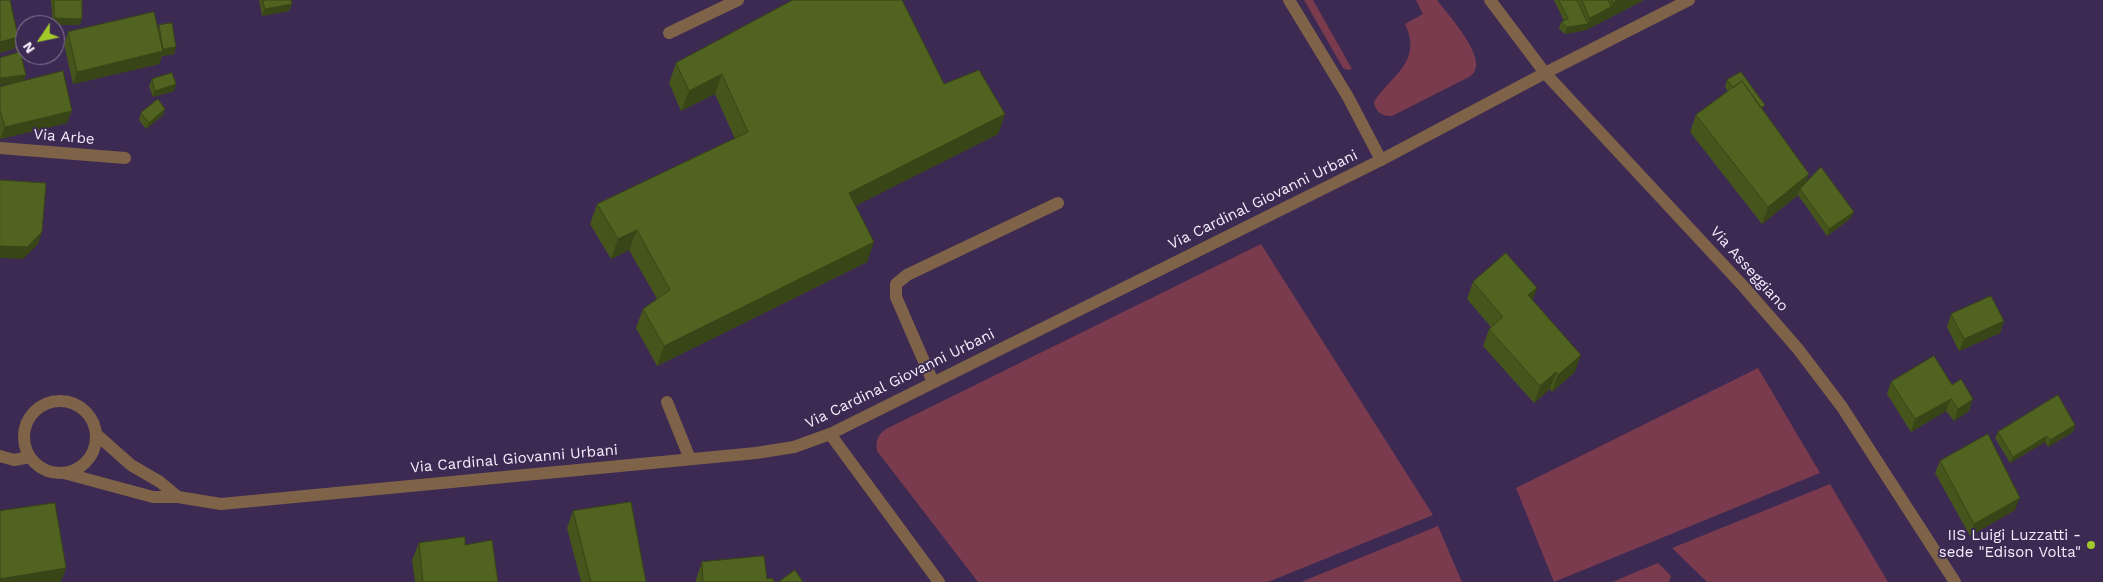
<!DOCTYPE html>
<html>
<head>
<meta charset="utf-8">
<style>
  body { margin:0 }
  #map { position:relative; width:2103px; height:582px; overflow:hidden; background:#3d2a53; font-family:"Work Sans",sans-serif }
  canvas { display:block }
  .north { position:absolute; left:15px; top:15px; width:50px; height:50px; box-sizing:border-box; background:#3d2a53; border:1px solid #867897; border-radius:50%; rotate:236deg; font-size:14px; font-weight:700; line-height:20px; text-align:center; color:#f3edfc }
  .north::after { content:''; display:block; margin:auto; width:18px; height:22px; background:#a1c92a; clip-path:polygon(50% 0,100% 100%,50% 72%,0 100%) }
</style>
</head>
<body>
<div id="map">
<canvas width="2103" height="582"></canvas>
<div class="north">N</div>
</div>
<script>
const c = document.querySelector('canvas').getContext('2d');
c.lineJoin = 'round';
function paint(path, color) {
  c.fillStyle = color;
  c.fill(path, 'evenodd');
}
function trace(path, color, width, dash) {
  c.strokeStyle = color;
  c.lineWidth = width;
  c.lineCap = dash ? 'butt' : 'round';
  c.setLineDash(dash || []);
  c.stroke(path);
}
function drawText(font, color, halo, rows, align = 'center') {
  c.font = font + ' "Work Sans",sans-serif';
  c.lineWidth = 4;
  c.setLineDash([]);
  c.textBaseline = 'middle';
  c.strokeStyle = halo;
  c.fillStyle = color;
  for (const [text, x, y, turn = 0] of rows) {
    c.save();
    c.translate(x, y);
    c.rotate((+turn || 0) * Math.PI / 180);
    c.textAlign = isNaN(turn) ? turn : align;
    if (halo) c.strokeText(text, 0, 0);
    c.fillText(text, 0, 0);
    c.restore();
  }
}
const green = new Path2D(`
  M1304 0H1313L1352 69 1348 70 1343 68Z
  M1416 0H1437C1447 14 1494 63 1469 77L1392 116C1382 117 1375 111 1374 102 1391 75 1423 63 1405 24L1423 14Z
  M1261 244 1433 515 1268 582H978L877 451C875 439 879 432 890 427Z
  M1758 368 1820 473 1554 582 1516 488Z
  M1830 484 1888 582H1707L1672 548Z
  M1438 526 1462 582H1301Z
  M1658 563 1671 576 1669 582H1612Z`);
const service = new Path2D(`
  M1289 0 1348 97 1381 160
  M669 33 738 0
  M933 382 896 297V284L907 275 1058 203
  M667 402 690 459`);
const minor = new Path2D(`
  M0 148 125 158
  M24 437a36 36 0 1 1 72 0a36 36 0 1 1-72 0Z
  M96 434 131 465 160 482 178 497
  M830 434 939 582
  M0 456 14 460 30 457
  M64 473 153 497H178L221 504 756 453 794 447 830 434 1381 160 1545 73 1689 0`);
const tertiary = new Path2D(`
  M1490 0 1545 73 1744 287 1798 349 1842 407 1955 582`);
const wall = new Path2D(`
  M51 0H82L80 25H53Z
  M259 0H291L289 11 262 16Z
  M1554 0H1644L1586 30 1565 34 1559 29 1561 22 1564 21Z
  M159 25 174 54 162 56 159 64 73 84 64 44 68 32 158 29Z
  M17 41 25 55 22 59 26 75 23 81 67 123 0 139V87L18 82 0 85V58L18 53 15 47Z
  M676 63 944 84 1005 114 998 134 855 206 867 262 657 366 636 328 643 309 657 299 629 250 611 259 590 224 597 204 735 139 715 94 681 111 669 83Z
  M152 79 176 84 174 91 153 97 149 86Z
  M1727 80 1763 110 1806 183 1851 218 1827 236 1798 195 1762 224 1690 132 1696 115 1728 92 1725 87Z
  M165 109 163 115 146 129 139 120 141 113Z
  M1473 282 1537 288 1532 300 1575 372 1552 392 1550 389 1534 403 1483 346 1489 329 1491 327 1467 299Z
  M1951 314 2004 321 2000 333 1959 351 1947 327Z
  M1934 356 1969 411 1954 421 1946 411 1911 432 1887 394 1891 382Z
  M2075 425 2073 432 2048 447 2045 442 2010 463 1995 438 1998 432Z
  M1940 461 2015 510 1970 536 1935 473Z
  M573 511 646 582H581L567 528Z
  M419 543 465 545 498 582H415L412 560Z
  M702 562 767 579 775 582H696V579Z`);
const shadedWall = new Path2D(`
  M1618 0H1644L1586 30 1565 34 1567 27 1588 24 1590 18 1611 7 1613 3Z
  M292 4 289 11 262 16 265 9Z
  M55 18 82 19 80 25H53Z
  M18 37 14 49 0 53V42Z
  M176 47 174 54 162 56 159 64 73 84 77 72 163 49Z
  M23 52H25V55H44L20 59Z
  M722 74 715 94 681 111 689 91Z
  M26 75 23 82 0 85V79Z
  M176 84 174 91 153 97 155 91Z
  M165 109 163 115 146 129 149 123Z
  M72 111 67 123 0 139 5 127Z
  M1005 114 998 134 841 213 849 193Z
  M1809 174 1803 191 1800 189 1798 195 1762 224 1768 207Z
  M1854 212 1851 218 1827 236 1829 229Z
  M637 230 629 250 611 259 618 239Z
  M42 232 38 244 23 259 0 258V246Z
  M874 242 867 262 657 366 664 346Z
  M1537 288 1531 304 1528 295Z
  M2004 321 2000 333 1959 351 1964 339Z
  M1581 355 1575 372 1552 392 1558 375Z
  M1556 372 1550 389 1534 403 1540 386Z
  M1951 399 1946 411 1911 432 1915 419Z
  M1973 399 1969 411 1954 421 1958 409Z
  M2075 425 2073 432 2048 447 2050 440Z
  M2047 436 2045 442 2010 463 2013 457Z
  M2020 498 2015 510 1970 536 1974 524Z
  M66 568 61 582H0V579Z`);
const building = new Path2D(`
  M4 0H10L18 37 0 42V1Z
  M54 0H82V19L55 18Z
  M263 0H291L292 4 265 9Z
  M793 0H902L944 84 979 70 1005 114 849 193 874 242 664 346 643 309 670 290 637 230 618 239 597 204 748 132 722 74 689 91 676 63Z
  M1559 0H1577L1588 24 1567 27 1561 22 1568 19Z
  M1582 0H1608L1611 7 1590 18Z
  M1612 0H1618L1613 3Z
  M154 12 163 51 77 72 68 32Z
  M172 23 176 47 163 49 159 25Z
  M25 39V52H23L17 41Z
  M20 52 26 75 0 78V58Z
  M63 71 72 111 5 127 0 110V87Z
  M1741 72 1765 105 1761 108 1742 81 1733 88 1727 80Z
  M172 73 176 84 155 91 152 79Z
  M1742 81 1809 174 1768 207 1696 115Z
  M158 99 165 109 149 123 141 113Z
  M1821 167 1854 212 1829 229 1800 189Z
  M0 180 46 183 42 232 27 247 0 246Z
  M1506 253 1537 288 1528 295 1581 355 1558 375 1556 372 1540 386 1489 329 1503 317 1473 282Z
  M1991 296 2004 321 1964 339 1951 314Z
  M1934 356 1952 385 1961 379 1973 399 1958 409 1951 399 1915 419 1891 382Z
  M2058 395 2075 425 2050 440 2047 436 2013 457 1998 432Z
  M1988 434 2020 498 1974 524 1940 461Z
  M631 502 646 582H591L573 511Z
  M55 503 66 568 0 579V511Z
  M465 537V545L492 540 498 582H423L419 543Z
  M764 556 767 579 772 578 775 582H703L702 562Z
  M795 570 803 582H779Z`);
const markers = [
  [2091,545,5,"#a1c92a"]
];
const streetNames = [
  ["Via Arbe",64,137,5],
  ["Via Cardinal Giovanni Urbani",1263,200,-26],
  ["Via Asseggiano",1749,269,48],
  ["Via Cardinal Giovanni Urbani",900,379,-26],
  ["Via Cardinal Giovanni Urbani",514,459,-5]
];
const poiNames = [
  ["IIS Luigi Luzzatti -",2081,536],
  ["sede \"Edison Volta\"",2081,553]
];
paint(green, '#793b4d');
trace(service, '#7f6348', 12);
trace(minor, '#7f6348', 12);
trace(tertiary, '#7f6348', 12);
paint(wall, '#45551c');
paint(shadedWall, '#384516');
paint(building, '#506320');
trace(building, '#384516', 1);
for (const [x, y, r, color] of markers) {
  const dot = new Path2D();
  dot.arc(x, y, r, 0, 2 * Math.PI);
  c.fillStyle = color;
  c.fill(dot);
  trace(dot, '#3d2a53', 2);
}
drawText('15px', '#f3edfc', '#3d2a53', streetNames);
drawText('15px', '#f3edfc', '#3d2a53', poiNames, 'right');
</script>
</body>
</html>
